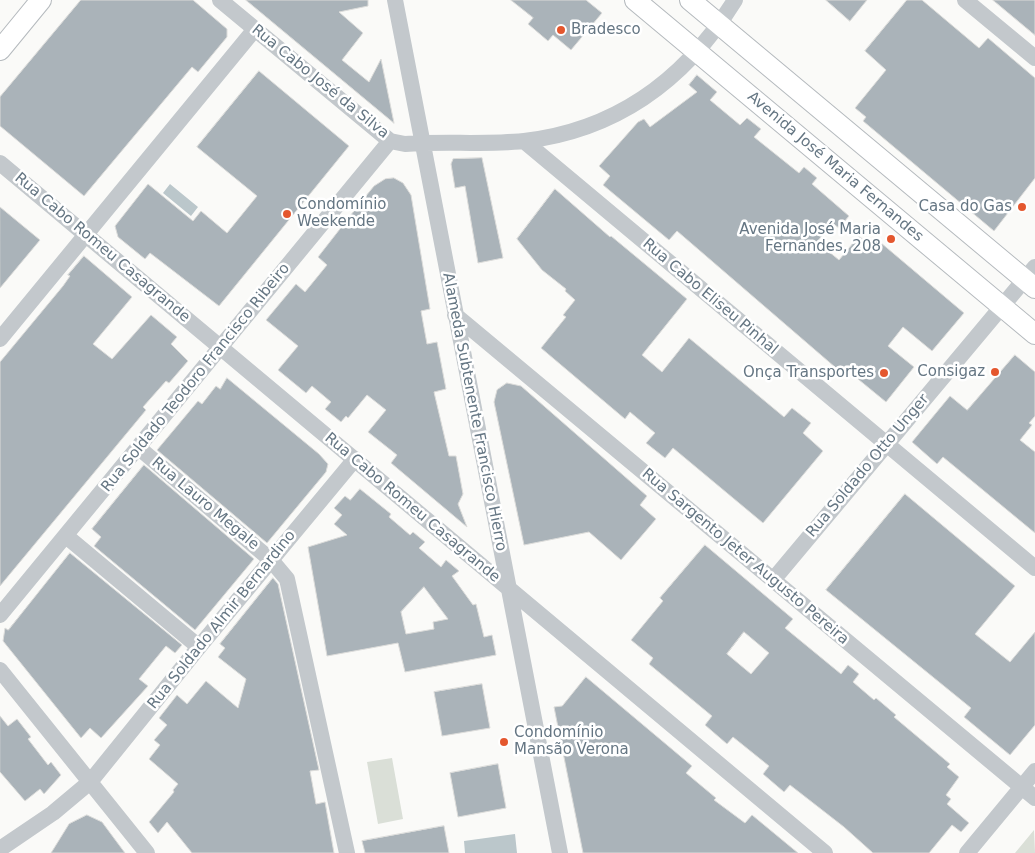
<!DOCTYPE html>
<html>
<head>
<meta charset="utf-8">
<style>
  body { margin:0 }
  canvas { display:block; background:#fafaf8 }
</style>
</head>
<body>
<canvas width="1035" height="853"></canvas>
<script>
const c = document.querySelector('canvas').getContext('2d');
c.lineJoin = 'round';
function paint(path, color) {
  c.fillStyle = color;
  c.fill(path, 'evenodd');
}
function trace(path, color, width, dash) {
  c.strokeStyle = color;
  c.lineWidth = width;
  c.lineCap = dash ? 'butt' : 'round';
  c.setLineDash(dash || []);
  c.stroke(path);
}
function drawText(font, color, halo, rows, align = 'center') {
  c.font = font + ' "DejaVu Sans",sans-serif';
  c.lineWidth = 5;
  c.setLineDash([]);
  c.textBaseline = 'middle';
  c.strokeStyle = halo;
  c.fillStyle = color;
  for (const [text, x, y, turn = 0] of rows) {
    c.save();
    c.translate(x, y);
    c.rotate((+turn || 0) * Math.PI / 180);
    c.textAlign = isNaN(turn) ? turn : align;
    if (halo) c.strokeText(text, 0, 0);
    c.fillText(text, 0, 0);
    c.restore();
  }
}
const green = new Path2D(`
  M392 758 403 819 378 824 367 762Z
  M1034 830 1035 853H1015Z`);
const water = new Path2D(`
  M170 184 198 207 191 216 163 193Z
  M515 834 517 853H465L464 841Z`);
const building = new Path2D(`
  M81 0H193L227 29V37L198 72 192 67 84 196 0 126V97Z
  M246 0H368V6L339 12 363 33 342 60 369 82 381 59 394 123Z
  M511 0H586L602 13 571 50 553 35 548 41 528 24 533 18Z
  M826 0H867L850 21Z
  M907 0H922L979 48 988 38 1035 78V178L994 231 863 121 866 117 855 108 886 70 865 51Z
  M993 0H1035V35Z
  M259 71 349 146 219 306 150 253 145 259 118 237 115 226 148 184 193 221 201 211 227 233 257 196 197 147Z
  M697 75 717 92 710 100 740 125 747 118 761 129 754 137 799 173 804 167 817 178 812 184 849 216 839 228 832 223 817 242 839 260 859 236 868 244 874 237 964 313 932 351 903 327 888 346 914 367 886 402 847 370 843 374 677 231 669 240 603 185 610 176 599 166 615 148 638 122 644 119 650 127 697 92 689 85Z
  M482 158 503 258 478 263 465 186 455 188 451 164 453 159Z
  M394 178 403 183 411 195 430 309 421 311 427 344 437 342 446 389 434 392 449 456H456L463 494 458 504 467 527 391 463 397 455 368 432 386 410 367 395 348 418 346 416 341 422 325 409 331 402 312 386 306 393 278 370 298 346 266 320 296 284 305 292 327 265 318 257 361 202 374 186 385 179Z
  M555 189 610 237 611 236 687 299 642 355 662 372 689 338 784 417 792 408 811 423 803 433 823 451 763 523 673 448 665 458 646 443 655 433 630 412 625 419 541 348 566 317 563 315 575 300 565 291 566 289 542 270 517 239Z
  M0 207 40 240 0 288Z
  M84 256 132 297 93 344 112 359 151 315 177 337 171 344 188 361 169 383 166 381 143 407 146 410 0 586V362L63 286 70 276 68 275Z
  M1015 355 1035 372V416L1029 423 1032 425 1020 440 1035 452V533L943 457 937 464 912 442 950 396 967 410Z
  M227 378 319 454 328 464 326 472 267 543 157 450 198 401 202 404 216 386 220 389Z
  M507 383 521 386 647 496 640 505 656 519 621 560 589 532 524 545 494 402 497 390Z
  M144 465 254 559 195 630 94 546 101 537 92 529Z
  M360 489 391 514 389 517 410 535 413 532 425 542 419 548 441 567 446 560 459 571 452 576 473 605 476 604 484 637 492 635 496 655 405 672 398 643 327 656 308 547 347 535 334 524 342 515 334 508 345 496 350 500ZM424 587 448 619 433 622 434 629 406 634 401 612Z
  M905 494 1015 586 975 634 1010 662 1035 632V725L1010 755 964 717 971 708 826 590Z
  M705 545 793 619 785 628 841 674 848 665 859 674 853 682 874 700 876 698 896 715 894 717 950 764 947 767 959 777 946 795 951 799 947 804 969 823 961 832 952 825 929 853H873L844 827 790 785 784 792 763 774 769 766 733 737 727 744 705 725 712 716 649 664 653 658 631 640 663 601 660 598ZM744 632 769 653 751 674 727 654Z
  M70 553 182 645 175 653 166 646 139 679 148 686 101 738 90 728 81 738 3 641 5 628 8 630Z
  M273 578 278 584 319 770 310 771 316 804 325 802 334 853H192L167 822 158 833 149 822 174 792 173 790 178 784 149 759 160 745 154 740 167 725 159 718 177 695 187 704 206 681 238 708 246 679 218 657 225 648 220 644Z
  M586 677 692 766 686 773 716 798 714 800 745 823 752 815 798 853H583L554 707 562 706Z
  M482 684 490 728 442 736 434 692Z
  M0 716 8 726 17 719 31 737 28 739 48 765 51 762 61 775 44 794 40 789 25 801 0 772Z
  M498 764 506 808 458 817 450 773Z
  M87 815 102 822 125 853H51L69 824Z
  M444 826 449 853H365L362 841Z`);
const minor = new Path2D(`
  M220 0 390 141 405 144C444 141 485 145 524 141 618 130 686 79 735 0
  M395 0 560 853
  M965 0 1035 58
  M524 141 1035 568
  M0 163 825 853
  M455 315 1035 798
  M0 339 255 29
  M139 448 271 560 287 579 347 853
  M66 536 199 647
  M773 580 1035 267
  M0 615 390 141
  M0 670 147 853
  M0 849 53 813 90 782 199 647 355 459
  M967 853 1035 771`);
const major = new Path2D(`
  M635 0 1035 334
  M690 0 1035 288
  M0 50 41 0`);
const markers = [
  [561,30,5,"#e4572e"],
  [1022,207,5,"#e4572e"],
  [287,214,5,"#e4572e"],
  [891,239,5,"#e4572e"],
  [995,372,5,"#e4572e"],
  [884,373,5,"#e4572e"],
  [504,742,5,"#e4572e"]
];
const poiNames = [
  ["Bradesco",571,30,"left"],
  ["Condomínio",297,205,"left"],
  ["Weekende",297,222,"left"],
  ["Casa do Gas",1012,207],
  ["Avenida José Maria",881,230],
  ["Fernandes, 208",881,247],
  ["Consigaz",985,372],
  ["Onça Transportes",874,373],
  ["Condomínio",514,733,"left"],
  ["Mansão Verona",514,750,"left"]
];
const streetNames = [
  ["Rua Cabo José da Silva",320,82,39],
  ["Avenida José Maria Fernandes",835,167,40],
  ["Rua Cabo Romeu Casagrande",102,248,40],
  ["Rua Cabo Eliseu Pinhal",710,297,40],
  ["Rua Soldado Teodoro Francisco Ribeiro",196,378,-51],
  ["Alameda Subtenente Francisco Hierro",474,412,79],
  ["Rua Soldado Otto Unger",868,466,-50],
  ["Rua Lauro Megale",205,504,40],
  ["Rua Cabo Romeu Casagrande",412,508,40],
  ["Rua Sargento Jeter Augusto Pereira",745,557,40],
  ["Rua Soldado Almir Bernardino",222,620,-51]
];
paint(green, '#dadfd7');
paint(water, '#bbc7cb');
paint(building, '#aab3b9');
trace(building, '#dcdcda', 1);
trace(major, '#b5babe', 22);
trace(minor, '#c3c8cc', 16);
trace(major, '#fff', 20);
for (const [x, y, r, color] of markers) {
  const dot = new Path2D();
  dot.arc(x, y, r, 0, 2 * Math.PI);
  c.fillStyle = color;
  c.fill(dot);
  trace(dot, '#fff', 2);
}
drawText('15px', '#657683', '#fff', poiNames, 'right');
drawText('15px', '#657683', '#fff', streetNames);
</script>
</body>
</html>
